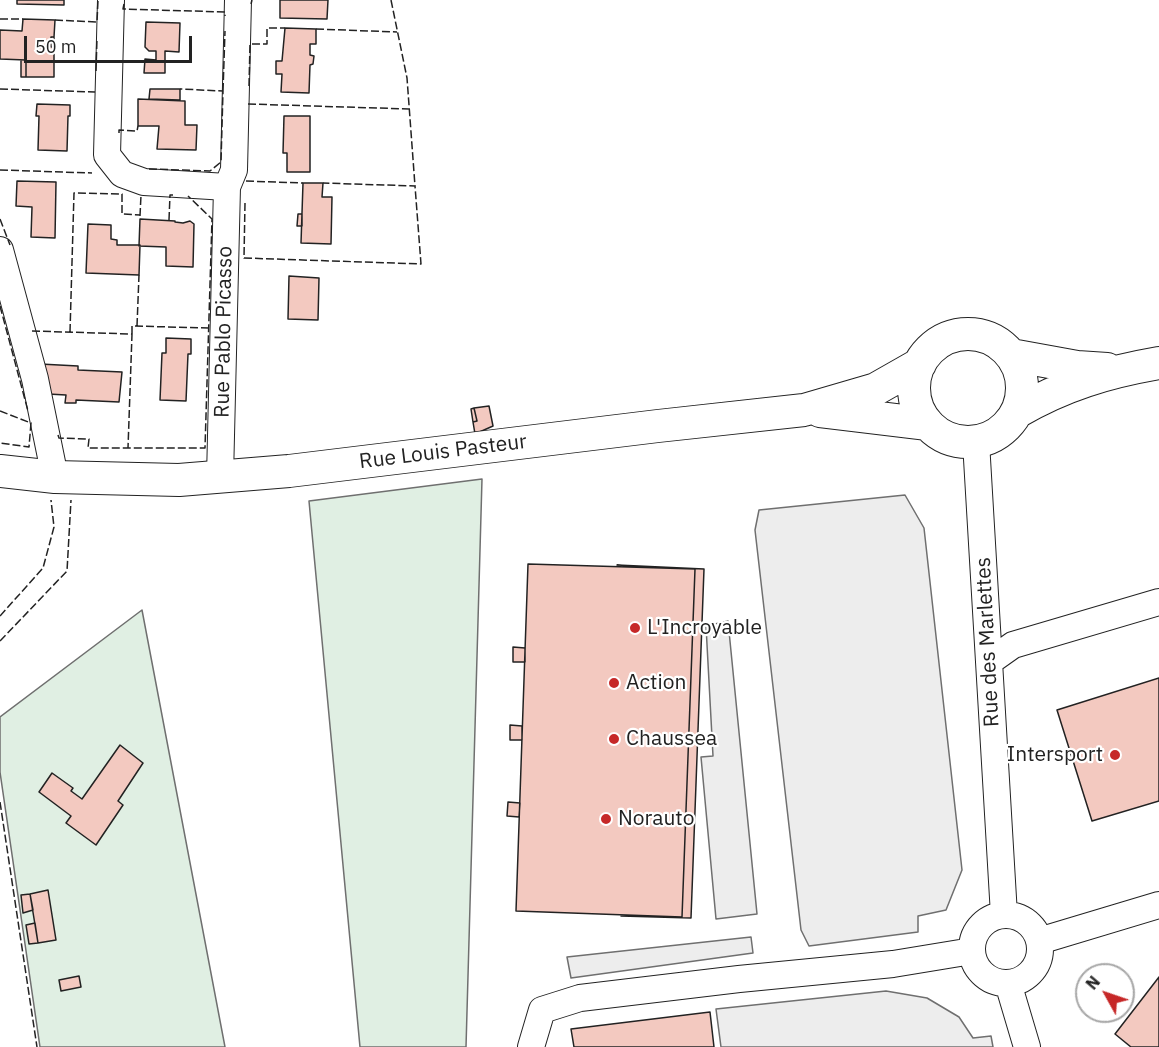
<!DOCTYPE html>
<html>
<head>
<meta charset="utf-8">
<style>
  body { margin:0 }
  #map { position:relative; width:1159px; height:1047px; overflow:hidden; background:#fff; font-family:"IBM Plex Sans",sans-serif }
  canvas { display:block }
  .north { position:absolute; left:1075px; top:963px; width:60px; height:60px; box-sizing:border-box; background:#fff; border:2px solid #a7a7a7; border-radius:50%; rotate:310deg; font-size:16px; font-weight:700; line-height:24px; text-align:center; color:#222 }
  .north::after { content:''; display:block; margin:auto; width:21px; height:27px; background:#c62828; clip-path:polygon(50% 0,100% 100%,50% 72%,0 100%) }
  .scale { position:absolute; left:24px; top:36px; width:168px; height:27px; box-sizing:border-box; border:3px solid #222; border-top:0; padding-left:8px; font-size:18px; line-height:21px; white-space:nowrap; color:#222; -webkit-text-stroke:4px #fff; paint-order:stroke }
</style>
</head>
<body>
<div id="map">
<canvas width="1159" height="1047"></canvas>
<div class="north">N</div>
<div class="scale">50 m</div>
</div>
<script>
const c = document.querySelector('canvas').getContext('2d');
c.lineJoin = 'round';
function paint(path, color) {
  c.fillStyle = color;
  c.fill(path, 'evenodd');
}
function trace(path, color, width, dash) {
  c.strokeStyle = color;
  c.lineWidth = width;
  c.lineCap = dash ? 'butt' : 'round';
  c.setLineDash(dash || []);
  c.stroke(path);
}
function drawText(font, color, halo, rows, align = 'center') {
  c.font = font + ' "IBM Plex Sans",sans-serif';
  c.lineWidth = 4.5;
  c.setLineDash([]);
  c.textBaseline = 'middle';
  c.strokeStyle = halo;
  c.fillStyle = color;
  for (const [text, x, y, turn = 0] of rows) {
    c.save();
    c.translate(x, y);
    c.rotate((+turn || 0) * Math.PI / 180);
    c.textAlign = isNaN(turn) ? turn : align;
    if (halo) c.strokeText(text, 0, 0);
    c.fillText(text, 0, 0);
    c.restore();
  }
}
const green = new Path2D(`
  M482 479 466 1047H360L309 501Z
  M142 610 225 1047H40L0 772V717Z`);
const parking = new Path2D(`
  M905 495 924 528 962 870 946 910 918 916V932L809 946 801 930 755 530 759 510Z
  M728 621 757 914 716 919 701 757 713 756 706 626Z
  M751 937 753 953 571 978 567 957Z
  M886 991 927 998 959 1017 973 1038 991 1036 993 1047H721L716 1009Z`);
const building = new Path2D(`
  M17 0H64V5L17 4Z
  M280 0H328L327 19 280 18Z
  M23 19 55 20 54 37H51V47H54V77H26V60L0 59V30L22 31Z
  M146 22 180 23 179 52 165 51V73H144L145 59 156 60V51H149L145 47Z
  M285 28 316 29V44H310V55L314 56 313 64 310 65 309 93 281 92 282 74H276V61H282Z
  M51 37H54V47H51Z
  M21 60H26V77H21Z
  M150 89H180V100L149 99Z
  M138 99 185 101V125H197L196 150 157 149 159 126H138Z
  M37 104 70 105V116H68L67 151 38 150 39 116H36Z
  M284 116H310V172H287V153H283Z
  M17 181 56 182 55 238 31 237 32 207 16 206Z
  M303 183H323L322 197H332L331 244 301 243Z
  M298 214H302V226H297Z
  M140 219 175 221V222L183 223 190 221 194 224 193 267 166 266V247L139 246Z
  M88 224 111 225V239L117 240V245H140L139 275 86 273Z
  M289 276 319 278 318 320 288 319Z
  M166 338 191 339V354H188L186 401 160 400 162 353H166Z
  M40 364 78 366V370L122 372 119 402 76 400V403H65L66 395 48 394Z
  M489 406 493 426 475 434 473 422 477 421 474 408Z
  M474 408 477 421 473 422 471 409Z
  M528 564 695 569 682 917 516 911Z
  M617 565 704 569 691 918 621 916 682 917 695 569Z
  M513 647 525 648V662H513Z
  M1159 678V801L1092 821 1057 710Z
  M510 725 522 726V740H510Z
  M120 745 143 763 118 801 123 805 96 845 66 823 71 816 39 792 52 773 73 788 71 791 82 799Z
  M508 802 520 803 519 817 507 816Z
  M48 890 56 940 38 943 30 894Z
  M30 894 33 910 23 913 21 895Z
  M35 923 38 943 29 944 26 925Z
  M79 976 81 987 61 991 59 980Z
  M1159 977V1047H1131L1115 1034Z
  M710 1012 714 1047H574L571 1029Z`);
const minor = new Path2D(`
  M111 0 107 155 122 174 144 182 227 187 234 170 238 0
  M0 250 35 379 55 477
  M976 442 1004 915
  M220 477 227 187
  M989 662 1013 645 1159 602
  M972 949a34 34 0 1 1 68 0a34 34 0 1 1-68 0Z
  M1039 941 1159 905
  M1008 983 1027 1047
  M531 1047 542 1010 580 998 739 979 893 964 972 951`);
const major = new Path2D(`
  M914 388a54 54 0 1 1 108 0a54 54 0 1 1-108 0Z
  M1011 355 1077 367 1107 369
  M820 411 928 424
  M1017 412C1063 385 1107 372 1159 363
  M0 471 55 477 179 480 289 471 658 426 804 410 876 389 920 364`);
const fence = new Path2D(`
  M391 0 407 78 415 186
  M124 4 123 9 225 12V16
  M251 4 252 0
  M0 19H23
  M55 20 97 22 98 0
  M316 29 397 32
  M96 71 97 38
  M249 86 250 44H267V28H285
  M0 89 95 92
  M223 91 225 31
  M248 104 409 109
  M119 133V130L137 131 138 126
  M149 169 210 171 221 162 223 91 180 89
  M0 170 92 173
  M246 181 303 183
  M245 203 244 258 421 264 415 186 323 183
  M140 216 141 195
  M0 219 10 245
  M169 220 170 195H173
  M0 306 28 411
  M137 326 139 275
  M32 331 132 334 128 448
  M70 332 74 193 122 194V214L140 215
  M132 334V326L209 328
  M0 411 31 423 29 447 0 443
  M58 435 59 438 89 439 88 448H205L212 219 188 196
  M0 616 43 568 54 527 51 500
  M0 641 67 571 71 500
  M0 802 37 1047`);
const markers = [
  [635,628,6,"#c62828"],
  [614,683,6,"#c62828"],
  [614,739,6,"#c62828"],
  [1115,755,6,"#c62828"],
  [606,819,6,"#c62828"]
];
const streetNames = [
  ["Rue Pablo Picasso",224,332,-89],
  ["Rue Louis Pasteur",443,452,-7],
  ["Rue des Marlettes",988,642,-93]
];
const poiNames = [
  ["L'Incroyable",647,628],
  ["Action",626,683],
  ["Chaussea",626,739],
  ["Intersport",1103,755,"right"],
  ["Norauto",618,819]
];
paint(green, '#e0efe3');
trace(green, '#6f6f6f', 1.5);
paint(parking, '#ededed');
trace(parking, '#6f6f6f', 1.5);
paint(building, '#f3c9c0');
trace(building, '#222', 1.5);
trace(minor, '#222', 28);
trace(major, '#222', 34);
trace(minor, '#fff', 26);
trace(major, '#fff', 32);
trace(fence, '#222', 1.5, [8, 3]);
for (const [x, y, r, color] of markers) {
  const dot = new Path2D();
  dot.arc(x, y, r, 0, 2 * Math.PI);
  c.fillStyle = color;
  c.fill(dot);
  trace(dot, '#fff', 2);
}
drawText('21px', '#222', '#fff', streetNames);
drawText('21px', '#222', '#fff', poiNames, 'left');
</script>
</body>
</html>
